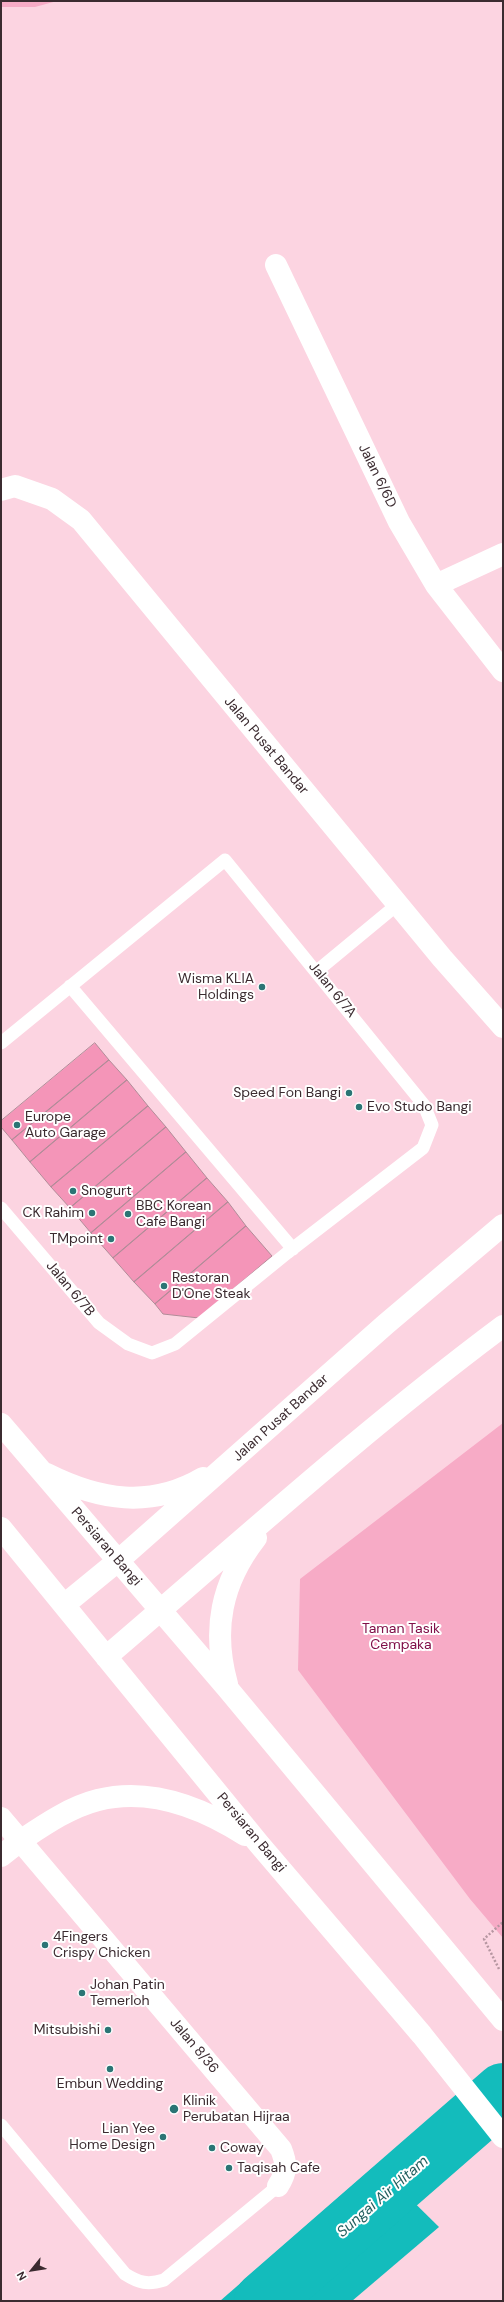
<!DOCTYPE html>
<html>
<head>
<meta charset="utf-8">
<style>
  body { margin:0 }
  #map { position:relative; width:504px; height:2302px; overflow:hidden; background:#fcd4e1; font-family:"DM Sans",sans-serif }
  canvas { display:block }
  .frame { position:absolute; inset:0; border:2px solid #3b2b30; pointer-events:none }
  .north { position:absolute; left:12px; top:2250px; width:40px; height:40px; -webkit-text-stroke:3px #fff; paint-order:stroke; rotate:240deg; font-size:11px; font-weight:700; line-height:16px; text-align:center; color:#3b2b30 }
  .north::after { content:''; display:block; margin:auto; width:14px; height:18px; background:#3b2b30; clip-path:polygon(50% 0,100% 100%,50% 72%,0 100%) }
</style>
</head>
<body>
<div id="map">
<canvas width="504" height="2302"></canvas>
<div class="frame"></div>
<div class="north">N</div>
</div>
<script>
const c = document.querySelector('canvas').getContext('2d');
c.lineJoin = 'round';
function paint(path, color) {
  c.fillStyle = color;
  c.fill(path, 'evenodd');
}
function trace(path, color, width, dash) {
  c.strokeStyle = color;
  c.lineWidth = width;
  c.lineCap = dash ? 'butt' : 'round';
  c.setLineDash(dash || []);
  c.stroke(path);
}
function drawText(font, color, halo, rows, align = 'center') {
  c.font = font + ' "DM Sans",sans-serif';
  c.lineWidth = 4;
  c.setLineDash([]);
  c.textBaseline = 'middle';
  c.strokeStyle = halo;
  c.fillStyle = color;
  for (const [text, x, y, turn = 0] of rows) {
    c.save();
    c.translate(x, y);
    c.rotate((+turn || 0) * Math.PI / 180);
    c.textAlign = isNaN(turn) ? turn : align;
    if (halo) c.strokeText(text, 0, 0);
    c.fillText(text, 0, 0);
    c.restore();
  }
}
const green = new Path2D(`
  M1 1H57L35 7H1Z
  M503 1423V1938L470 1899 298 1670 300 1579Z`);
const water = new Path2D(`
  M376 2165 439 2227 352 2301H220Z`);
const river = new Path2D(`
  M263 2301 503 2092`);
const building = new Path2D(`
  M95 1043 109 1060 12 1140 1 1127V1121Z
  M109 1060 127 1080 30 1162 12 1140Z
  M127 1080 148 1106 51 1187 30 1162Z
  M148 1106 166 1127 70 1208 51 1187Z
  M166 1127 186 1152 91 1233 70 1208Z
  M186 1152 207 1178 113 1258 91 1233Z
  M207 1178 228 1202 134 1282 113 1258Z
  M228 1202 246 1226 155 1304 134 1282Z
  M246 1226 272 1256 199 1318 163 1314 155 1304Z`);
const path = new Path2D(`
  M499 1969 484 1939 503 1922`);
const lane = new Path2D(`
  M317 971 398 904
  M70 986 293 1249
  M1 1043 225 860 424 1105 432 1125 423 1148 287 1253 175 1344 152 1353 128 1344 99 1323 1 1208
  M1 2125 125 2274C139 2283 148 2285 164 2280L278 2186`);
const street = new Path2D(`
  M276 265 399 522 436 585 503 671
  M1 490 15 486 52 499 81 520 442 958 503 1027
  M436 585 503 554
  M1 1818 281 2149C287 2164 287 2172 278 2186
  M1 1856 20 1841`);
const secondary = new Path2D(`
  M1 1424 228 1689 503 2020
  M47 1474C99 1500 150 1509 203 1478
  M1 1528 259 1844 422 2035 503 2137
  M64 1605 119 1560 386 1324 503 1225
  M106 1657C237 1545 365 1429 503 1326
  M227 1684C212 1630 221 1583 256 1538
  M20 1841C44 1825 70 1807 98 1800 150 1787 201 1807 245 1835`);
const markers = [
  [262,987,4,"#2b7575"],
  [349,1093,4,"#2b7575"],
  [359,1107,4,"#2b7575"],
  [17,1125,4,"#2b7575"],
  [73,1191,4,"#2b7575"],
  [92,1213,4,"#2b7575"],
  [128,1214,4,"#2b7575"],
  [111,1239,4,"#2b7575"],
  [164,1286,4,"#2b7575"],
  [45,1945,4,"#2b7575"],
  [82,1993,4,"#2b7575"],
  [108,2030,4,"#2b7575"],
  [110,2069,4,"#2b7575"],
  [174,2109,5,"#2b7575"],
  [163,2137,4,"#2b7575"],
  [212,2148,4,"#2b7575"],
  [229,2168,4,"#2b7575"]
];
const streetNames = [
  ["Jalan 6/6D",377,476,64],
  ["Jalan Pusat Bandar",266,746,50],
  ["Jalan 6/7A",332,990,51],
  ["Jalan 6/7B",70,1289,50],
  ["Jalan Pusat Bandar",281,1418,-42],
  ["Persiaran Bangi",106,1547,49],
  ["Persiaran Bangi",251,1833,50],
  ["Jalan 8/36",194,2046,50]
];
const poiNames = [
  ["Wisma KLIA",254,979,"right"],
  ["Holdings",254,995,"right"],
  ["Speed Fon Bangi",341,1093,"right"],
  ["Evo Studo Bangi",367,1107],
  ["Europe",25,1117],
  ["Auto Garage",25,1133],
  ["Snogurt",81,1191],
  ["BBC Korean",136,1206],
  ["Cafe Bangi",136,1222],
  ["CK Rahim",84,1213,"right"],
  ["TMpoint",103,1239,"right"],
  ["Restoran",172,1278],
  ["D'One Steak",172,1294],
  ["4Fingers",53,1937],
  ["Crispy Chicken",53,1953],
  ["Johan Patin",90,1985],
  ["Temerloh",90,2001],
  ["Mitsubishi",100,2030,"right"],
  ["Embun Wedding",110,2084,"center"],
  ["Klinik",183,2101],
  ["Perubatan Hijraa",183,2117],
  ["Lian Yee",155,2129,"right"],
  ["Home Design",155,2145,"right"],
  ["Coway",220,2148],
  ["Taqisah Cafe",237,2168]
];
const parkNames = [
  ["Taman Tasik",401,1629],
  ["Cempaka",401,1645]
];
const waterNames = [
  ["Sungai Air Hitam",383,2197,-41]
];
paint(green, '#f7abc6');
paint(water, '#13bcbc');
trace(river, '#13bcbc', 58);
paint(building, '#f495b8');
trace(building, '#b18c98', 1);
trace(path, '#b696a1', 2.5, [2, 2]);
trace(lane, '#fff', 13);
trace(street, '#fff', 22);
trace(secondary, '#fff', 22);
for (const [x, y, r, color] of markers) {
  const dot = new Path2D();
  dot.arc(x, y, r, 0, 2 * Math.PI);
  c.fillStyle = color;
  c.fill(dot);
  trace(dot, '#fff', 1.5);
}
drawText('14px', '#3b2b30', '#fff', streetNames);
drawText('14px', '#3b2b30', '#fff', poiNames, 'left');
drawText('14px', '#801049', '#fff', parkNames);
drawText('italic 15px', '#256060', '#fff', waterNames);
</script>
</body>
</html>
